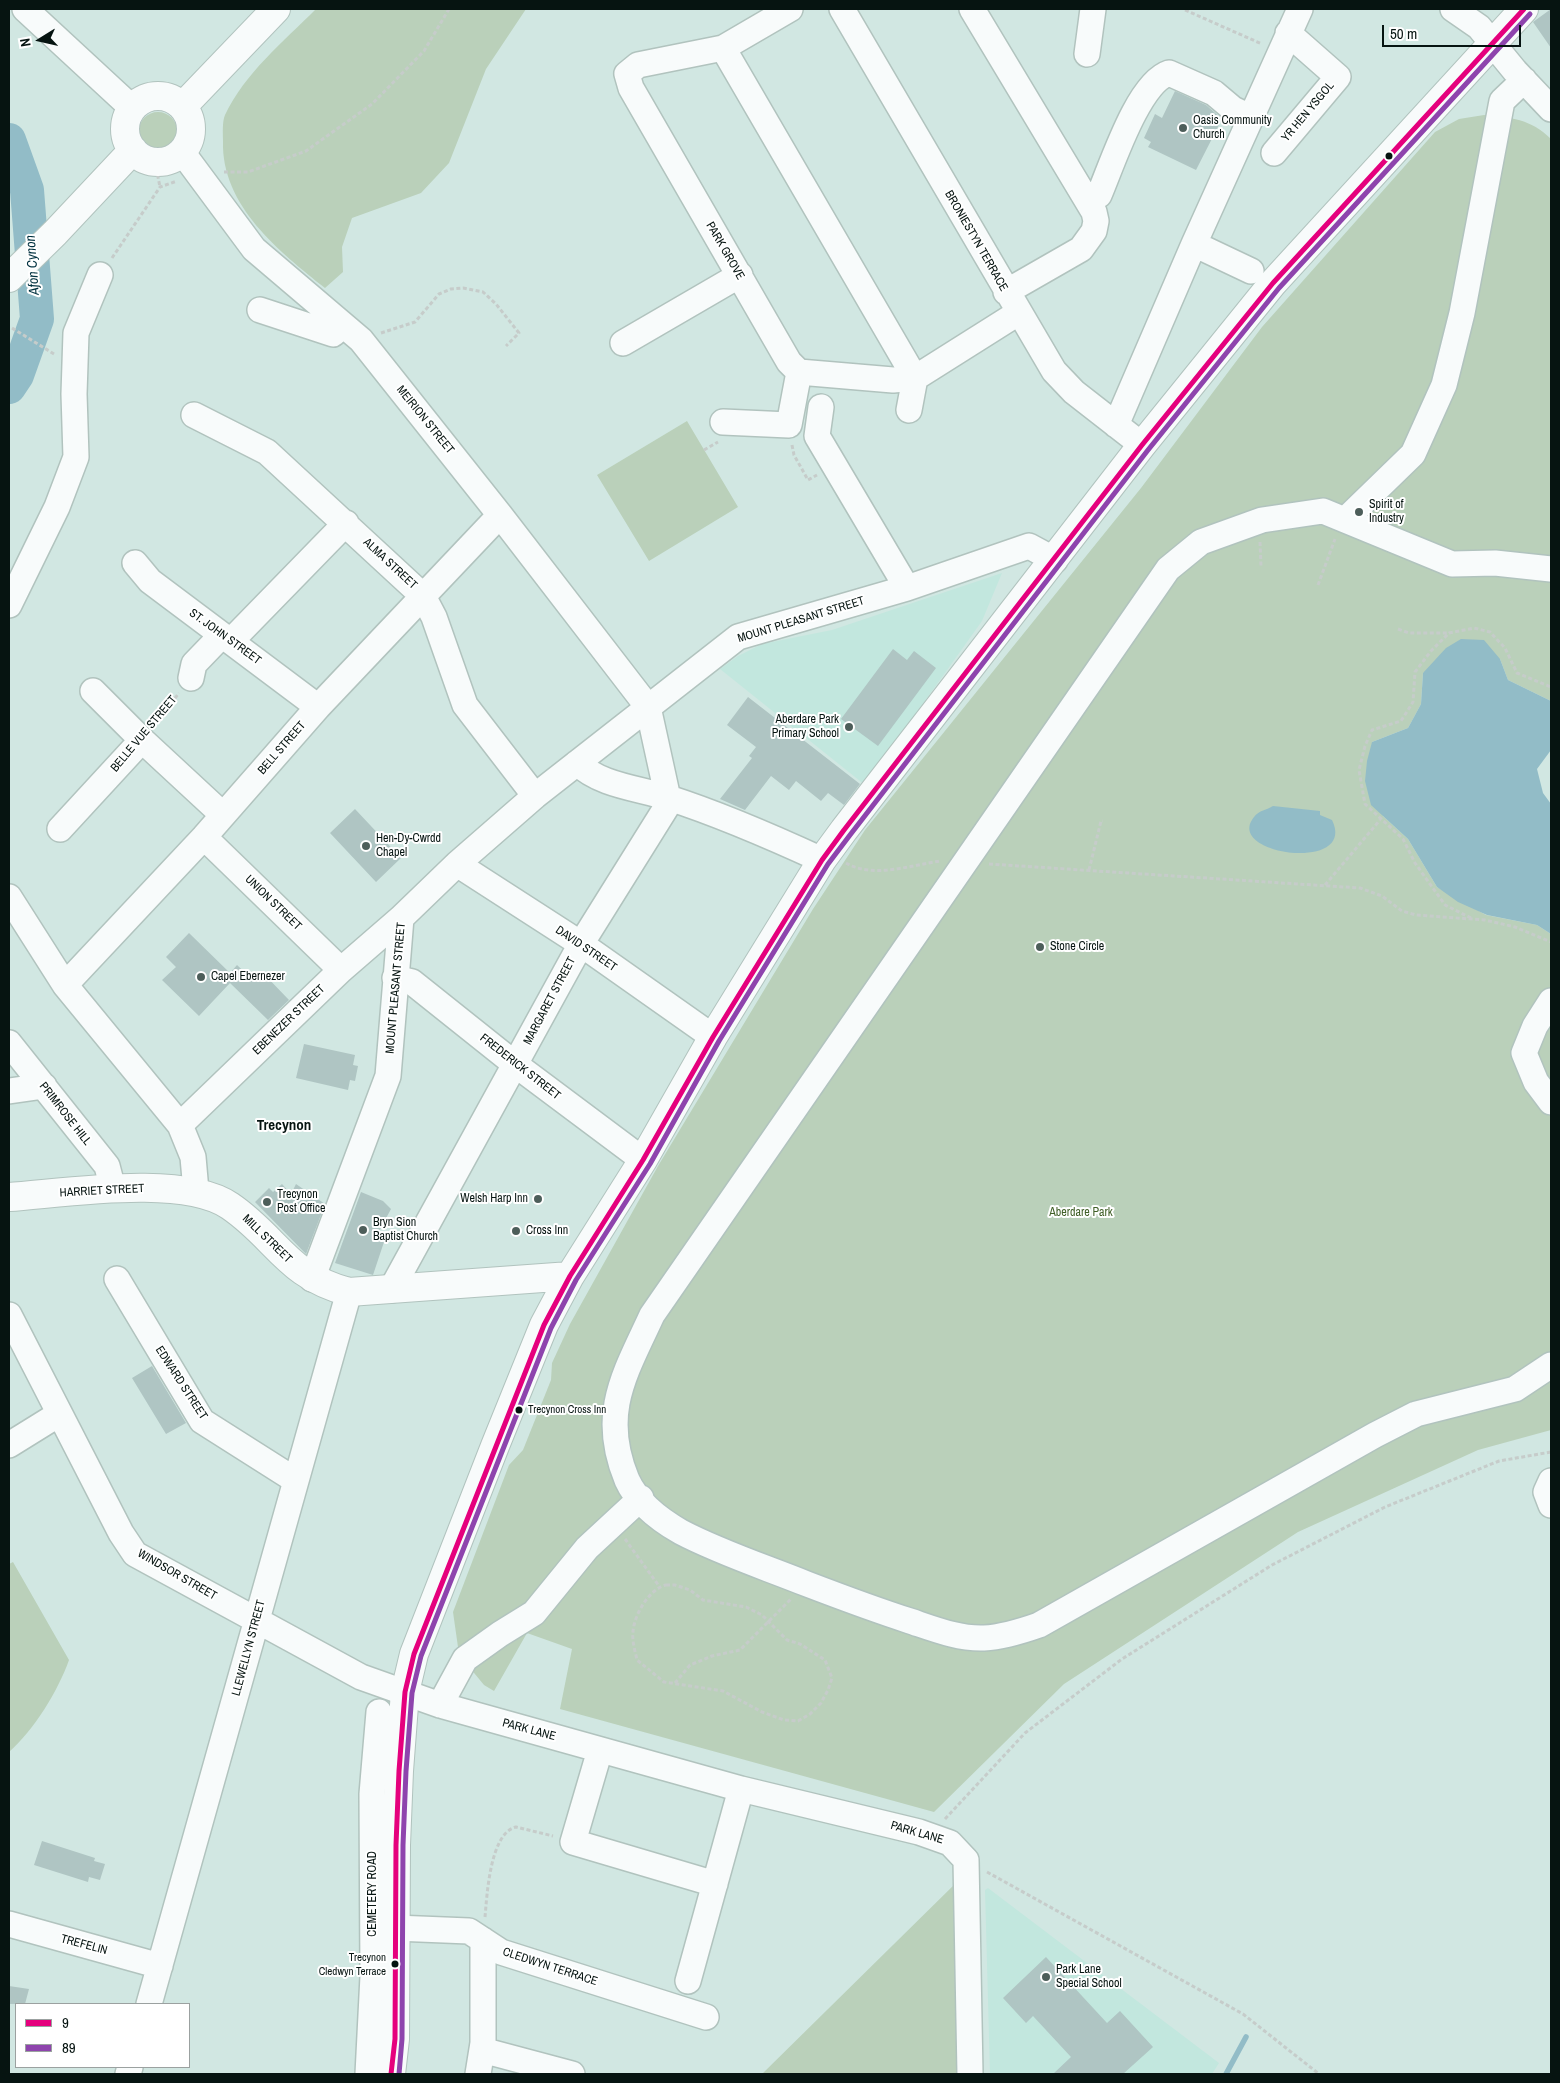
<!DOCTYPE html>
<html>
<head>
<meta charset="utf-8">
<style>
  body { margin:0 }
  #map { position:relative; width:1560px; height:2083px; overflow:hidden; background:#d1e7e2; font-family:"Archivo Narrow",sans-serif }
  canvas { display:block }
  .frame { position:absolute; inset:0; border:10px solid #061411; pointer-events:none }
  .legend { position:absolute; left:15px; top:2003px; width:175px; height:65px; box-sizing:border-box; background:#fff; border:1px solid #9ba1a0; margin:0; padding:6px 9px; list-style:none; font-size:15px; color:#061411 }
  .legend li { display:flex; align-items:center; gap:10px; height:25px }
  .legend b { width:25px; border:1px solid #9ba1a0 }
  .north { position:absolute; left:15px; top:15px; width:50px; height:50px; -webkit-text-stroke:4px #fff; paint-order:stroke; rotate:260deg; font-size:14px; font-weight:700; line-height:20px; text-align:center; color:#061411 }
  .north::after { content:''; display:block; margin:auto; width:18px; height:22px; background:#061411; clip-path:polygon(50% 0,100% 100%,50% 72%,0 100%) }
  .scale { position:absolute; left:1382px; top:25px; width:139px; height:22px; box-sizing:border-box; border:2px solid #061411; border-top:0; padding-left:6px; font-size:15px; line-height:18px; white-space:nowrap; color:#061411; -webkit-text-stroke:4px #fff; paint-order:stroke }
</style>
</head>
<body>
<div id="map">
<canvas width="1560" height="2083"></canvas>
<div class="frame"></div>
<ul class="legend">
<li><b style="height:6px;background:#e5007d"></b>9</li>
<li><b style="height:6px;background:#8e44ad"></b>89</li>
</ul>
<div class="north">N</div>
<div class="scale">50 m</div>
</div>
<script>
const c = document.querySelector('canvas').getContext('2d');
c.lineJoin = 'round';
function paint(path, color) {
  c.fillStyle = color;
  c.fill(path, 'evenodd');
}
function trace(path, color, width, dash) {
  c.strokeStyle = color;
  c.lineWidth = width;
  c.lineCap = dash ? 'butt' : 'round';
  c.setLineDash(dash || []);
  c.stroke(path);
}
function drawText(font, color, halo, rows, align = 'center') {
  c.font = font + ' "Archivo Narrow",sans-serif';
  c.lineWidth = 4;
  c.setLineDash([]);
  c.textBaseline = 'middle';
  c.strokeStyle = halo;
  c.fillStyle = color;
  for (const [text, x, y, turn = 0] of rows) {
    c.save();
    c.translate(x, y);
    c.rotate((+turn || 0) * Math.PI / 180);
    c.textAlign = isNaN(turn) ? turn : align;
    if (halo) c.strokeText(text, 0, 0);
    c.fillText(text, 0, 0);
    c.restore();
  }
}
const built = new Path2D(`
  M1002 573 982 621 865 785 720 669 738 656 762 644 832 630Z
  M988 1888 1219 2063 1212 2074H990L985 1890Z`);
const green = new Path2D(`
  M316 9H526L486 69 449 163 421 193 352 218 342 247 343 272 325 288C280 252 221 206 223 141 223 134 222 122 225 115 245 73 283 42 316 9Z
  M139 131a19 19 0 1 1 38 0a19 19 0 1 1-38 0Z
  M1484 115C1510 117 1531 119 1551 139V701L1508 680 1500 659 1423 673 1421 704 1408 728 1372 742 1383 816 1408 839 1437 887 1486 915 1537 925 1551 934V1430L1478 1450 1298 1532 1064 1684 934 1812 560 1709 572 1649 527 1633 494 1691 484 1685 470 1668 458 1647 453 1612 509 1465 523 1450 551 1380 552 1363 570 1324 658 1166 813 909 865 830 1141 488 1262 327 1435 132 1459 119Z
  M687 421 738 507 649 561 597 475Z
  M13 1562 69 1660C58 1691 34 1730 9 1752V1564Z
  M959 1880 961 2074H762Z`);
const water = new Path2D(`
  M1461 639 1484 640 1500 659 1508 680 1551 701V750L1537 769 1543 793 1551 804V934L1537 925 1487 915 1458 902 1437 887 1408 839 1371 805 1365 781 1367 761 1372 742 1408 728 1421 704 1423 673 1446 648Z
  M1273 806 1320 811V815L1332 820C1358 873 1223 855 1254 817 1259 810 1267 810 1273 806Z`);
const stream = new Path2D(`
  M1226 2074 1246 2037`);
const river = new Path2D(`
  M9 140 27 190 37 319 17 375 9 387`);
const building = new Path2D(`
  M1551 9V48L1533 22Z
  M1175 91 1206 105 1222 119 1196 170 1148 147 1151 142 1144 138 1155 114 1162 118Z
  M893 649 907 660 914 651 936 668 878 746 841 719Z
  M748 697 860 784 844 805 828 793 821 801 796 781 789 790 771 776 745 810 720 799 752 758 749 756 756 747 727 725Z
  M355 809 401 858 376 882 330 833Z
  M189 933 230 973 237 965 255 982 263 973 289 1000 268 1020 230 983 199 1016 162 980 176 967 166 957Z
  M304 1044 355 1055 353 1065 358 1066 355 1081 350 1080 348 1090 296 1078Z
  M282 1184 291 1194 296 1184 325 1204 306 1254 255 1202 269 1188 273 1192Z
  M361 1192 383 1201 391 1209 377 1235 385 1239 373 1275 335 1263Z
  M152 1366 186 1423 166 1434 132 1378Z
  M42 1841 95 1858 94 1861 105 1864 100 1880 89 1877 88 1882 34 1865Z
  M1046 1957 1107 2023 1120 2011 1153 2047 1123 2074H1053L1071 2057 1033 2016 1026 2023 1003 1998Z
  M9 1986 29 1989 25 2004H9Z`);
const path = new Path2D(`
  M1185 10 1262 44
  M155 162 160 187
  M224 172H248L306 151 372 104 424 51 449 9
  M112 258 160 187 177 181
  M12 328 54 354
  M381 333 415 322 439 294 451 289 463 288 483 292 496 304 519 333 506 346
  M792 445 794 455 808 480 817 475
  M704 450 718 442
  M1260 542 1261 566
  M1318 585 1335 539
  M1398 629 1409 633H1448
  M155 724 179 693
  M846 863C872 879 912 865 940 861
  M989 864 1360 888 1382 896 1402 911 1416 915 1485 920 1515 927 1551 942
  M1089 870 1101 821H1103
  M1325 885 1380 820
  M1471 918 1445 905 1415 863 1403 839 1365 804 1359 770 1365 746 1372 730 1401 721 1413 702 1415 672 1431 651 1449 633 1474 628 1490 632 1505 648 1517 673 1551 687
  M625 1539 659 1586
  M666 1585H675L690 1590 703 1600 746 1607 762 1615 787 1640 800 1644 825 1660 832 1678 828 1690 821 1703 810 1714 798 1721 784 1720 762 1712 723 1691 664 1682 637 1660C635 1651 632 1641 633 1632 634 1615 649 1589 666 1585Z
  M675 1683 690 1665 712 1656 740 1650 791 1599
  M945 1819 1025 1733 1122 1659 1272 1565 1385 1507 1499 1461 1551 1452
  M987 1872 1243 2014 1319 2074
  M485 1917C487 1895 490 1833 516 1827L553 1836`);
const minor = new Path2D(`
  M25 9 132 108
  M790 9 723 48 638 65 627 74 631 88 789 362 799 372 893 380 915 378 1018 313
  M842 9 1054 371 1074 392 1142 445
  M972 9 1094 212 1096 221 1094 231 1081 249 1006 292
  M1453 9 1479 27 1515 71 1551 109
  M723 48 915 378 909 410
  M1087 54 1093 9
  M182 152 254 249 361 340 500 515 648 707 669 803 581 944 391 1290
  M1274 153 1338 77 1288 33
  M1099 195C1112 165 1138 83 1169 73L1214 93 1233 109 1250 117
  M1194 244 1251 271
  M260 310 333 334 343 325
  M623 343 740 275
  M821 407 817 436 907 588
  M194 415 267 452 423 596 434 617 465 705 535 796
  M723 422 789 425 799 372
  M1116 425 1194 244 1300 9
  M1345 520 1413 454 1444 385 1462 313 1502 101 1524 80
  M135 563 150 581 318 707
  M1551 569 1495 563 1452 564 1323 511 1262 520 1201 542 1168 569 652 1315C625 1374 599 1413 627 1480 637 1502 660 1520 681 1532 721 1553 765 1567 807 1584 841 1597 876 1610 910 1621 934 1629 959 1639 984 1638 1003 1637 1022 1631 1039 1625L1375 1435 1416 1414 1515 1389 1551 1365
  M9 605 57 507 76 457 74 394 76 333 100 275
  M231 641 346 523
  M191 678 194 664 221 636
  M93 691 142 740 223 815
  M577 763C601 786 639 788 669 798 722 815 772 837 822 860
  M60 829 142 740
  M204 837 341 970
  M457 864 581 944 713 1037
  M9 897 65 985 180 1125 193 1157 196 1191
  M395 978 412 982 516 1065 643 1160
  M65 985 204 837 318 707 500 515
  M1551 1001 1535 1026 1524 1053 1536 1082 1551 1102
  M9 1043 107 1166 113 1189
  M9 1091 44 1086
  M180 1125 341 970 401 918
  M117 1279 202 1421 295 1480
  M312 1279 388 1076 401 918 457 864 535 796 738 637 907 588 1029 546 1055 560
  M9 1315 121 1533 135 1554 361 1677 440 1705 741 1789 919 1832 950 1843 966 1860 970 2074
  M9 1445 59 1414
  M1551 1481 1546 1492 1551 1505
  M440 1705 465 1659 500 1634 534 1613 587 1548 641 1498
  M600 1750 573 1842 715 1884
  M9 1924 160 1966
  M395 1928 469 1931 501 1952 706 2017
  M688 1981 741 1789
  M149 2004 349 1292
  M482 2050 572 2074
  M128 2074 130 2067
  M368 2074 373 1976 372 1794 379 1712
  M478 2074 483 2043V1940`);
const major = new Path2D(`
  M125 129a33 33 0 1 1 66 0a33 33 0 1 1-66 0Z
  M183 106 276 9
  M9 278 55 233 133 150
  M9 1197C66 1193 183 1174 230 1206 277 1238 287 1276 349 1292L570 1276
  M391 2074 395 2039 396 1845 399 1771 405 1692 414 1654 495 1446 544 1325 570 1276 643 1160 713 1037 822 860 844 830 1142 445 1273 283 1524 9`);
const bus1 = new Path2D(`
  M391 2074 395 2039 396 1845 399 1771 405 1692 414 1654 544 1325 570 1276 643 1160 713 1037 822 860 844 830 1142 445 1273 283 1524 9`);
const bus2 = new Path2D(`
  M399 2074 402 2039 403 1845 406 1771 412 1693 421 1656 551 1328 576 1280 650 1164 719 1041 828 864 850 835 1148 450 1279 288 1530 14`);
const markers = [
  [1183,128,5,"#4d5e5a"],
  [1389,156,4.5,"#061411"],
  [1359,512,5,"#4d5e5a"],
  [849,727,5,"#4d5e5a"],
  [366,846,5,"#4d5e5a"],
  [1040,947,5,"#4d5e5a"],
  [201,977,5,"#4d5e5a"],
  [538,1199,5,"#4d5e5a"],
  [267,1202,5,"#4d5e5a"],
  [363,1230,5,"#4d5e5a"],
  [516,1231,5,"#4d5e5a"],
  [519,1410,4.5,"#061411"],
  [395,1964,4.5,"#061411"],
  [1046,1977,5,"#4d5e5a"]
];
const busNames = [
  ["Trecynon Cross Inn",528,1410],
  ["Trecynon",386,1958,"right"],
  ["Cledwyn Terrace",386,1972,"right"]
];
const streetNames = [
  ["YR HEN YSGOL",1308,112,-50],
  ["BRONIESTYN TERRACE",976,241,60],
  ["PARK GROVE",725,251,60],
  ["MEIRION STREET",425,420,51],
  ["ALMA STREET",390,564,43],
  ["MOUNT PLEASANT STREET",801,620,-17],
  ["ST. JOHN STREET",225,637,36],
  ["BELLE VUE STREET",144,734,-50],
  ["BELL STREET",282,748,-49],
  ["UNION STREET",273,903,44],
  ["DAVID STREET",586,949,34],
  ["MOUNT PLEASANT STREET",396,988,-85],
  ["MARGARET STREET",550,1001,-62],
  ["EBENEZER STREET",289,1020,-44],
  ["FREDERICK STREET",520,1067,38],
  ["PRIMROSE HILL",65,1114,52],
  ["HARRIET STREET",102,1191,-3],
  ["MILL STREET",267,1239,44],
  ["EDWARD STREET",181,1383,57],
  ["WINDSOR STREET",177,1575,30],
  ["LLEWELLYN STREET",249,1648,-75],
  ["PARK LANE",529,1730,15],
  ["PARK LANE",917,1833,16],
  ["CEMETERY ROAD",373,1894,-90],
  ["TREFELIN",84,1945,15],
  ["CLEDWYN TERRACE",550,1967,18]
];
const poiNames = [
  ["Oasis Community",1193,121],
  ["Church",1193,135],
  ["Spirit of",1369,505],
  ["Industry",1369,519],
  ["Aberdare Park",839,720,"right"],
  ["Primary School",839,734,"right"],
  ["Hen-Dy-Cwrdd",376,839],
  ["Chapel",376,853],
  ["Stone Circle",1050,947],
  ["Capel Ebernezer",211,977],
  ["Trecynon",277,1195],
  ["Post Office",277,1209],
  ["Welsh Harp Inn",528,1199,"right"],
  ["Bryn Sion",373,1223],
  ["Baptist Church",373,1237],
  ["Cross Inn",526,1231],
  ["Park Lane",1056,1970],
  ["Special School",1056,1984]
];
const parkNames = [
  ["Aberdare Park",1081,1213]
];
const waterNames = [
  ["Afon Cynon",33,265,-94]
];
const quarterNames = [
  ["Trecynon",284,1126]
];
paint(built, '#c2e7de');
paint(green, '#bad0ba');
paint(water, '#92bcc7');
trace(stream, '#92bcc7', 5.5);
trace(river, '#92bcc7', 34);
paint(building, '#afc5c3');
trace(minor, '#b1c3be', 28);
trace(major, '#b1c3be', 30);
trace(path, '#c6ccca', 3, [4, 2.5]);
trace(minor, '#f8fbfb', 25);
trace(major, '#f8fbfb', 28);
trace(bus1, '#e5007d', 5);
trace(bus2, '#8e44ad', 5);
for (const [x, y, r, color] of markers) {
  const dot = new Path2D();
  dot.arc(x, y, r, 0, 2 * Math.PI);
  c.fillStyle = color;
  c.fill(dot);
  trace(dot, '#fff', 2);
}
drawText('11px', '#061411', '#fff', busNames, 'left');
drawText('12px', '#061411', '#fff', streetNames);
drawText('12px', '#061411', '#fff', poiNames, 'left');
drawText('12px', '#405f27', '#fff', parkNames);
drawText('italic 14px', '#00313f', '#fff', waterNames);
drawText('bold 15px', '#061411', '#fff', quarterNames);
</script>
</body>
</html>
